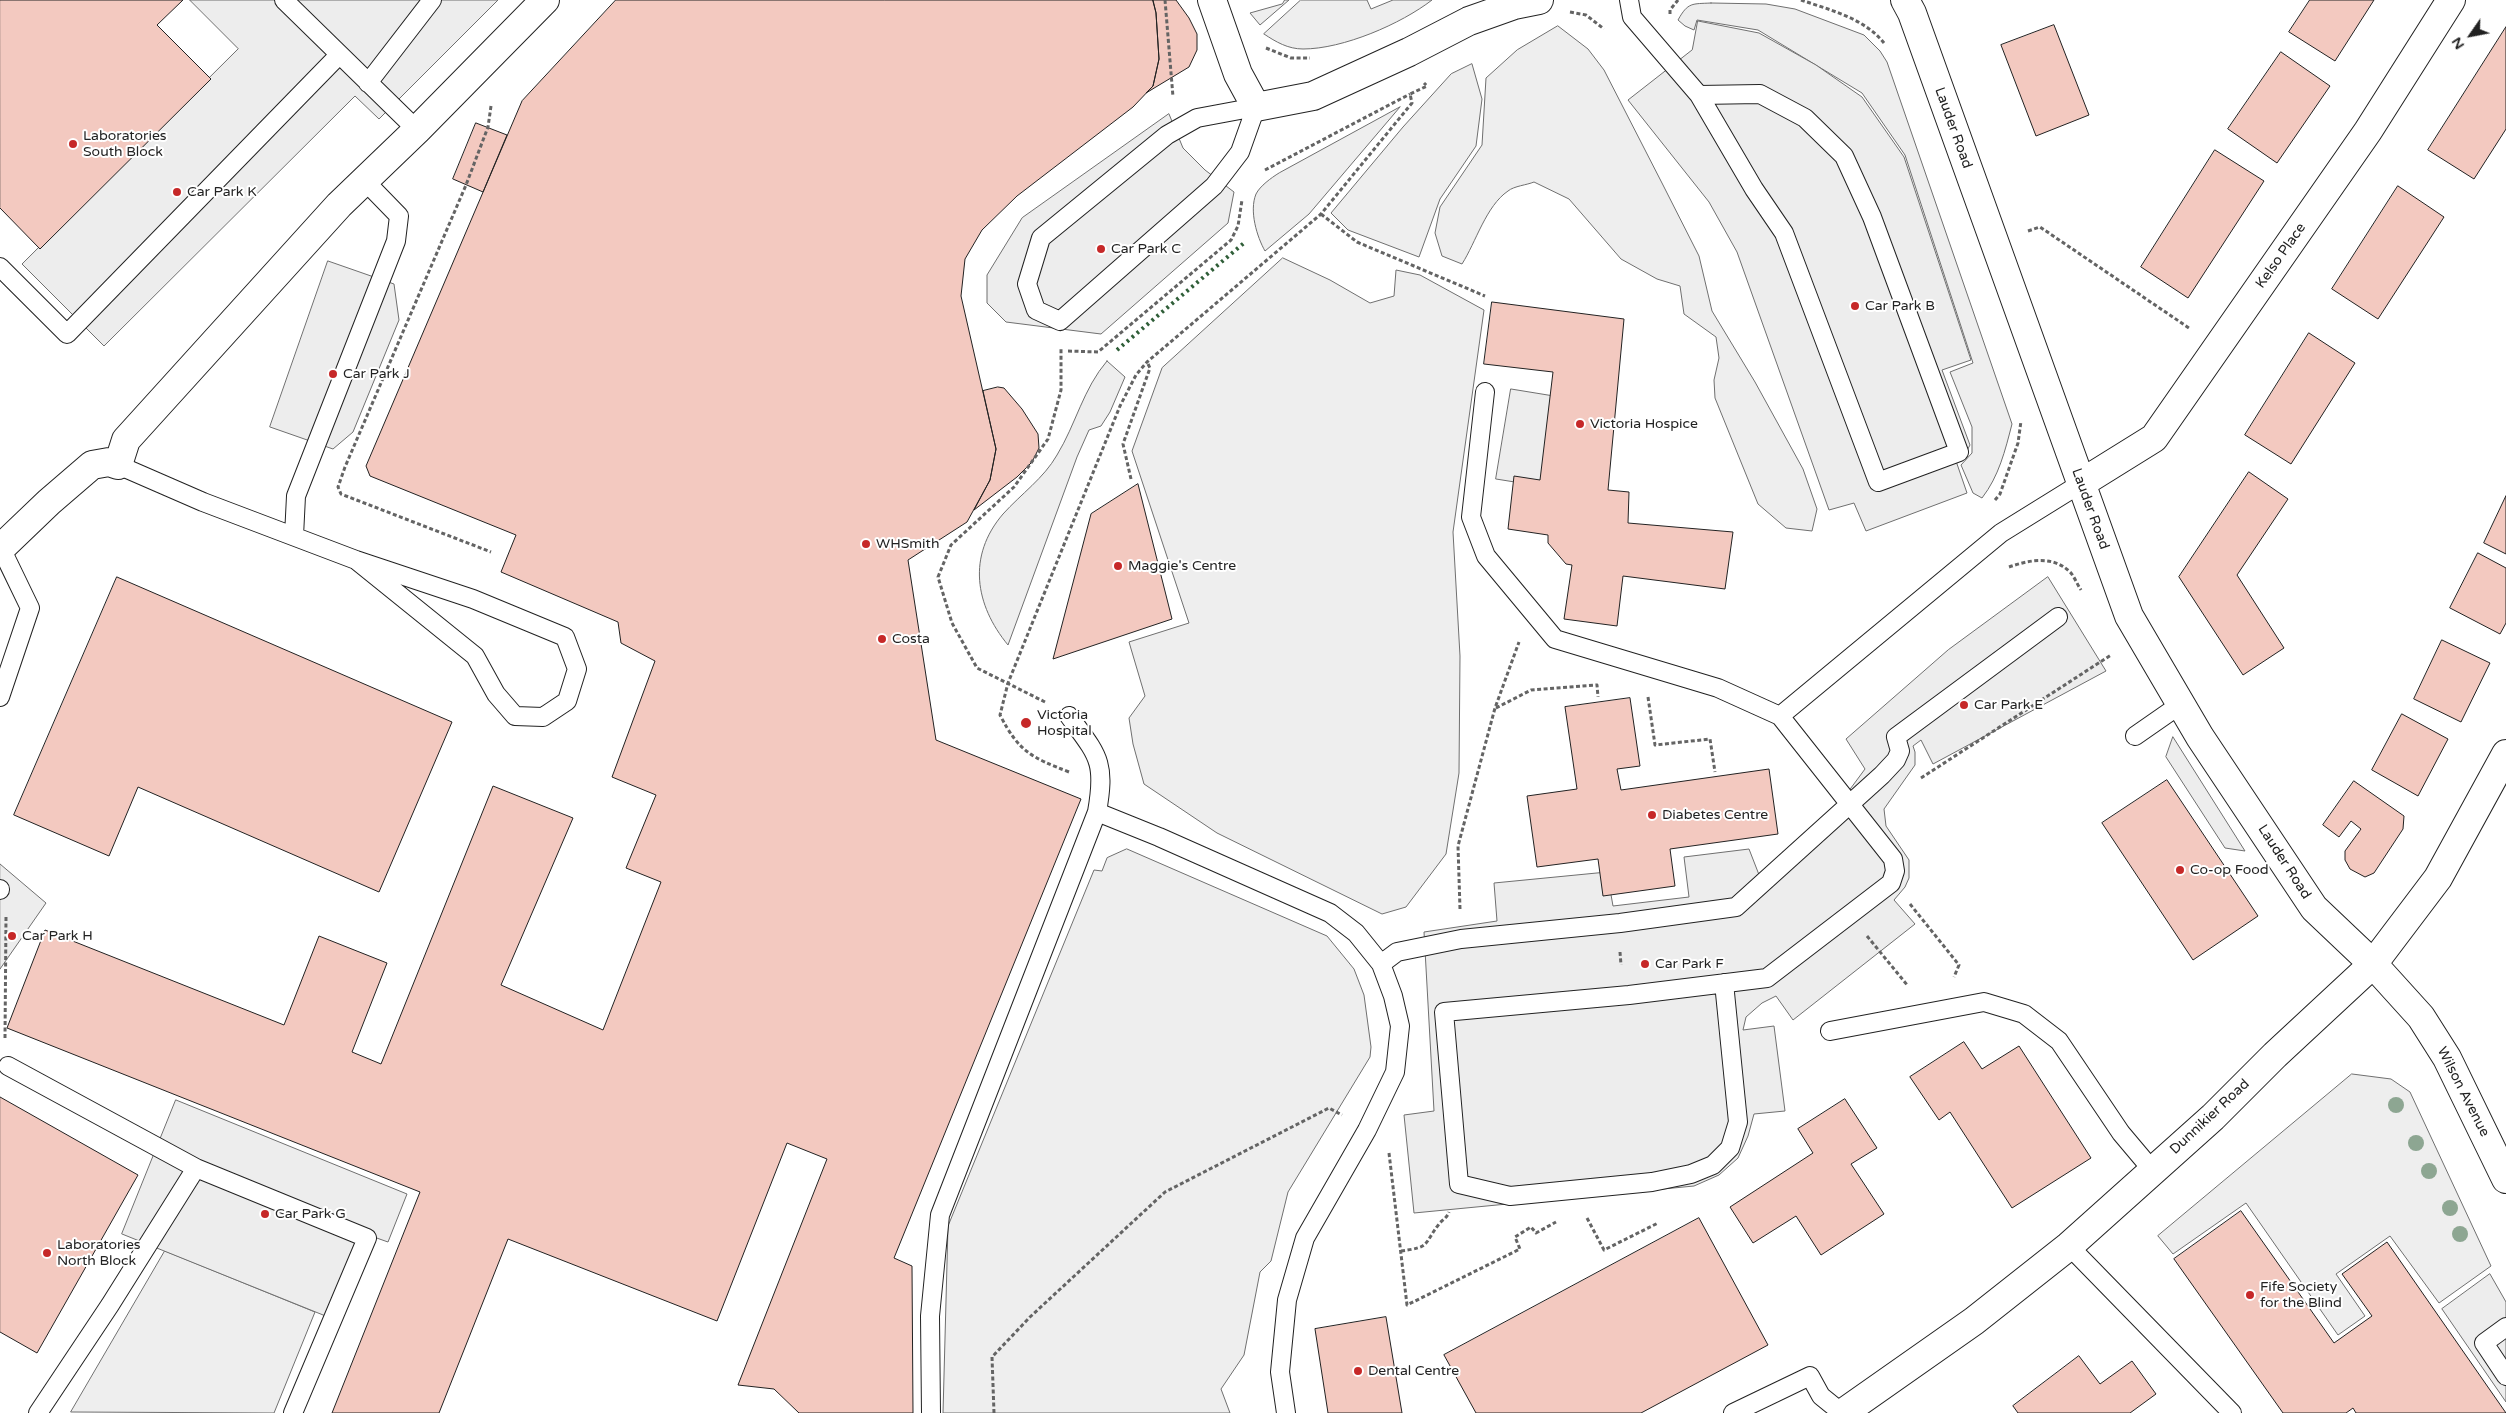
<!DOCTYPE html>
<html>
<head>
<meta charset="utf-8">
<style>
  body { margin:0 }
  #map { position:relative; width:2506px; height:1413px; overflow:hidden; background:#fff; font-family:"Varela Round",sans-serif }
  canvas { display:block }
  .north { position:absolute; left:2446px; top:10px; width:50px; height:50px; -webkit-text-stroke:4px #fff; paint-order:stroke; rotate:237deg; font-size:14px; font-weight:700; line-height:20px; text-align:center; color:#222 }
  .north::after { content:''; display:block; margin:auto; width:18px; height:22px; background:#222; clip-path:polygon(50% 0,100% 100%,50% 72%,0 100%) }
</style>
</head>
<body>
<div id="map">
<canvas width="2506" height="1413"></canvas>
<div class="north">N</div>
</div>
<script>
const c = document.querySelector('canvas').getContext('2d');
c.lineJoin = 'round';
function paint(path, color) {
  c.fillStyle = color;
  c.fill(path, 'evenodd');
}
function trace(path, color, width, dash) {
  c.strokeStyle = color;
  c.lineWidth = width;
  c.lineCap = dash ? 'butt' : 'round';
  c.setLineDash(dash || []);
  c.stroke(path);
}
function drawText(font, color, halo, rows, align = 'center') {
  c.font = font + ' "Varela Round",sans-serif';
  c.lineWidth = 4;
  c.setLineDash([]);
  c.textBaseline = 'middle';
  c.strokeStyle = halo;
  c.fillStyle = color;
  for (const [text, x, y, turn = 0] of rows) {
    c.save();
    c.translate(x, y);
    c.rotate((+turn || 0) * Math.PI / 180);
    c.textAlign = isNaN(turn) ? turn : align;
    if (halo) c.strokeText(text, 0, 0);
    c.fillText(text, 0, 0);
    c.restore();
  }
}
const green = new Path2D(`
  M1285 0H1289L1260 25 1250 13 1282 4Z
  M1301 0H1367L1371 9 1393 0H1432C1401 24 1343 49 1303 49 1288 49 1276 42 1264 34Z
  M1711 3 1766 4 1795 9 1864 35 1880 51 1887 62 2012 424C2005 451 1999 476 1982 498L1973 493 1961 465 1972 453V427L1950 372 1973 363 1905 155 1862 93 1758 30 1697 20 1694 30 1685 26 1678 20C1688 2 1692 4 1711 3Z
  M1558 26 1588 49 1604 70 1663 185 1699 256 1712 311 1755 382 1803 469 1817 509 1812 531 1786 528 1758 504 1715 398 1714 380 1719 358 1716 337 1684 314 1680 286 1657 279 1621 259 1569 199 1534 182C1527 185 1514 186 1508 191 1486 206 1476 242 1462 264L1442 256 1435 233 1440 207 1482 145 1486 78 1517 50Z
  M1472 64 1482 99 1476 146 1440 199 1419 257 1348 230 1331 213 1403 127 1451 74Z
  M1400 107 1309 214 1265 251C1257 237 1249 211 1256 194 1260 186 1271 178 1279 173Z
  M1283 258 1330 280 1370 303 1394 296 1396 270 1420 275 1484 310 1453 532 1460 656 1459 773 1446 854 1406 907 1382 914 1217 833 1144 784 1133 744 1129 718 1145 696 1129 642 1189 623 1132 451 1162 368Z
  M1107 361 1125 377 1110 412 1101 426 1089 430 1077 457 1008 645C975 605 967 556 1003 514 1021 494 1044 478 1057 455 1076 424 1083 389 1107 361Z
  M1127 849 1327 936 1354 969 1364 995 1371 1047 1370 1057 1288 1192 1271 1261 1260 1272 1244 1355 1221 1389 1230 1413H943L948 1226 1094 870 1102 871 1107 858Z
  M2352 1074 2391 1079 2410 1092 2491 1266 2439 1303 2390 1236 2336 1274 2365 1316 2338 1335 2246 1203 2173 1254 2158 1236Z
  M165 1251 315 1312 274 1413 71 1412Z`);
const parking = new Path2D(`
  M190 0H498L379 119 355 96 104 346 22 264 238 49Z
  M1698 21 1759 33 1816 65 1862 97 1904 157 1971 360 1942 370 1970 445 1964 456 1956 461 1967 493 1866 531 1854 503 1829 510 1737 252 1709 202 1628 100 1692 50Z
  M1169 114 1183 148 1205 170 1234 192 1228 223 1101 334 1006 322 987 303V275L1022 218Z
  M328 261 394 284 399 320 353 432 333 449 270 427Z
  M1511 389 1560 397 1546 487 1496 479Z
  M2048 577 2106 671 1933 764 1921 740 1913 746 1915 752V765L1884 809 1886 826 1909 860V878L1905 887 1894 900 1915 924 1793 1020 1776 996 1762 1003 1746 1017 1743 1030 1774 1026 1785 1111 1754 1114 1748 1136 1738 1158 1719 1175 1694 1186 1414 1213 1404 1115 1434 1111 1424 932 1497 921 1494 883 1607 872 1613 906 1689 897 1684 857 1749 849 1763 885 1825 823 1865 769 1846 739 1948 650Z
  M2173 737 2245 851 2225 848 2166 757Z
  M0 864 46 903 0 969Z
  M176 1100 407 1194 388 1242 371 1236 338 1321 122 1234Z
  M2490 1274 2506 1302V1402L2442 1309Z`);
const building = new Path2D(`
  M0 0H183L157 25 211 79 40 249 0 208Z
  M616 0H1153L1156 13 1159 59 1153 86 1133 107 1017 196 982 230 965 259 961 296 996 449 990 480 967 522 908 560 936 740 1081 799 894 1258 912 1266 913 1413H799L774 1389 738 1385 827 1159 787 1143 717 1321 508 1239 439 1413H332L420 1192 7 1028 45 930 284 1025 319 936 387 963 352 1052 381 1064 493 786 573 818 501 985 603 1030 661 882 626 868 656 795 612 777 655 661 621 643 618 622 501 572 516 535 370 476 366 466 522 101Z
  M1153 0H1176L1189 18 1197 34V50L1189 67 1146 93 1153 86 1159 59 1156 13Z
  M2310 0H2374L2335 61 2289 32Z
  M2054 25 2089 115 2036 136 2001 45Z
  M2506 27V129L2474 179 2428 150Z
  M2281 52 2330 86 2277 163 2228 129Z
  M476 123 507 135 483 192 453 179Z
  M2215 150 2264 181 2188 298 2141 267Z
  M2398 186 2444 217 2378 319 2332 289Z
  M1492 302 1624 319 1608 490 1629 492 1628 523 1733 532 1725 589 1623 576 1617 626 1564 619 1572 565 1566 564 1548 543V535L1508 529 1514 476 1540 480 1553 372 1484 364Z
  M2309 333 2355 363 2291 464 2245 435Z
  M998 387 1004 388 1022 409 1038 434 1039 448 1032 462 1017 477 974 510 990 480 996 449 983 391Z
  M2249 472 2288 499 2237 575 2284 648 2243 675 2179 577Z
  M1138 484 1172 619 1053 659 1091 514Z
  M2506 496V554L2484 543Z
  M2478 553 2506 568V623L2500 634 2450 608Z
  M117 577 452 722 379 892 138 787 109 856 14 815Z
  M2442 640 2490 663 2461 722 2414 699Z
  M1630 698 1640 766 1617 769 1621 790 1769 769 1778 834 1670 849 1675 886 1603 896 1598 859 1537 867 1527 796 1577 789 1565 707Z
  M2402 714 2448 739 2418 796 2372 770Z
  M2167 780 2258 916 2193 960 2102 823Z
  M2354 781 2404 816 2403 829 2374 873 2365 877 2350 869 2345 860V851L2361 829 2351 821 2339 837 2323 825Z
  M1964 1042 1982 1069 2019 1046 2091 1158 2012 1208 1950 1112 1939 1120 1910 1077Z
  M0 1097 138 1175 37 1353 0 1332Z
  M1845 1099 1877 1148 1851 1164 1884 1214 1821 1255 1796 1216 1753 1243 1730 1207 1813 1153 1798 1129Z
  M2241 1211 2334 1343 2372 1316 2342 1274 2387 1242 2506 1413H2356L2353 1408 2346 1413H2283L2174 1259Z
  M1699 1218 1768 1345 1641 1413H1476L1444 1355Z
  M1386 1317 1402 1413H1328L1315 1329Z
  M2079 1356 2100 1384 2132 1361 2156 1394 2130 1413H2018L2013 1406Z`);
const path = new Path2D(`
  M1165 0 1173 97
  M1801 0C1830 10 1864 18 1884 43
  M1570 12 1586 15 1604 29
  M1670 14V10L1678 0
  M1266 48 1291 58H1310
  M491 106 488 127 466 185 345 467 338 487 341 494 491 552
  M1265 170 1410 94
  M1321 214 1357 242 1485 296
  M2028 231 2040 227 2189 328
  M1068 351 1098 352 1231 240 1238 226 1242 200
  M1131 479 1123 444 1150 368 1147 362
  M1995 500 2000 494 2018 443 2021 421
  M2009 567C2029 560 2053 555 2070 572 2074 576 2077 584 2081 590
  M1648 697 1655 745 1710 739 1715 772
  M1045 702 977 668 952 623 938 577 951 545 1014 487 1048 439 1061 390V349
  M1496 708 1531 690 1597 685 1598 697
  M1069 772C1031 757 1019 752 1000 715L1008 683 1120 406 1136 375 1147 362 1321 214 1412 103 1410 94 1427 86 1424 83
  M1921 778 2111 655
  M1910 904 1959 965 1954 977
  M1460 909 1458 846 1495 708 1519 642
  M1867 936 1908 986
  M1620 952 1621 965
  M5 1038 6 917
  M1389 1153 1407 1305 1520 1249 1515 1237 1531 1227 1536 1233 1556 1222
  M1587 1218 1604 1250 1658 1223
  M1401 1251C1431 1247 1423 1245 1439 1224 1442 1220 1447 1218 1449 1212
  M994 1413 992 1357 1030 1317 1165 1192 1329 1108 1342 1115`);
const lane = new Path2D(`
  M284 0 417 130
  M1629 0 1632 17 1699 95 1754 189 1784 233 1878 482 1959 452 1872 217 1844 156 1805 118 1760 94 1699 95
  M368 83 432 0
  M1256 107 1240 152 1214 186 1060 321 1036 310 1027 284 1041 238 1167 135 1197 118Z
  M0 267 67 334 339 55
  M1485 392 1471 517 1486 556 1555 639 1718 688 1780 716
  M118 465 203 502 356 560 473 599 565 637 577 669 567 701 543 717 515 716 496 694 475 656 356 560
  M294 536 296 496 396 241 399 216 364 180
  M0 697 30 608 1 548
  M1069 716C1098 756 1106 761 1097 812L1159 837 1330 913 1356 933 1381 964 1393 996 1400 1026 1395 1072 1367 1130 1305 1238 1287 1300 1280 1372 1286 1413
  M2135 736 2181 704
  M0 889V890
  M1381 964 1397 952 1461 939 1620 923 1736 907 1882 775 1896 760 1900 751 1896 737 2058 617
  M1724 983 1738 1122 1730 1148 1713 1165 1691 1174 1652 1182 1510 1196 1459 1184 1444 1012 1629 995 1767 978 1891 883 1895 871 1893 859 1780 716 2001 533 2080 484
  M1830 1031 1984 1002 2024 1014 2059 1041 2121 1133 2153 1171
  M8 1066 196 1168
  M2069 1246 2232 1413
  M2506 1327 2484 1343 2506 1376
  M38 1413 110 1305 196 1168 367 1238 293 1413
  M931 1413 930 1316 940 1215 1097 812
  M1733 1413 1810 1376 1821 1396 1842 1413`);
const street = new Path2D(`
  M1212 0 1238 74 1256 107 1313 96 1409 52 1469 21 1514 5 1539 0
  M1905 0 1912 13 2129 616 2200 737 2314 908 2373 964
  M2080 484 2154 438 2368 131 2451 0
  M0 549 49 502 92 465 109 462 118 465 126 440 339 205 417 130 545 0`);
const secondary = new Path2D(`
  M2373 964 2421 1017 2447 1058 2506 1179
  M1843 1413 1974 1321 2069 1246 2213 1117 2275 1055 2373 964 2438 878 2506 754`);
const hedge = new Path2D(`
  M1117 350 1244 243`);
const trees = [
  [2396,1105],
  [2416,1143],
  [2429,1171],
  [2450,1208],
  [2460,1234]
];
const markers = [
  [73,144,5,"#c62828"],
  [177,192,5,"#c62828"],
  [1101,249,5,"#c62828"],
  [1855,306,5,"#c62828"],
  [333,374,5,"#c62828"],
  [1580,424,5,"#c62828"],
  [866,544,5,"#c62828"],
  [1118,566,5,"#c62828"],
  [882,639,5,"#c62828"],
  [1964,705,5,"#c62828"],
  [1026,723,6,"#c62828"],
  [1652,815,5,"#c62828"],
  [2180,870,5,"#c62828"],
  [12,936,5,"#c62828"],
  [1645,964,5,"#c62828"],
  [265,1214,5,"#c62828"],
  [47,1253,5,"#c62828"],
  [2250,1295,5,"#c62828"],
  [1358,1371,5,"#c62828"]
];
const streetNames = [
  ["Lauder Road",1953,128,70],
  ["Kelso Place",2281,256,-55],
  ["Lauder Road",2090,509,70],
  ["Lauder Road",2284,862,57],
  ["Wilson Avenue",2463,1092,63],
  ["Dunnikier Road",2210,1117,-43]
];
const poiNames = [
  ["Laboratories",83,136],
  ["South Block",83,152],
  ["Car Park K",187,192],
  ["Car Park C",1111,249],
  ["Car Park B",1865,306],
  ["Car Park J",343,374],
  ["Victoria Hospice",1590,424],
  ["WHSmith",876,544],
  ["Maggie's Centre",1128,566],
  ["Costa",892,639],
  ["Car Park E",1974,705],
  ["Victoria",1037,715],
  ["Hospital",1037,731],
  ["Diabetes Centre",1662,815],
  ["Co-op Food",2190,870],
  ["Car Park H",22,936],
  ["Car Park F",1655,964],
  ["Car Park G",275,1214],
  ["Laboratories",57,1245],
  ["North Block",57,1261],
  ["Fife Society",2260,1287],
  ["for the Blind",2260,1303],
  ["Dental Centre",1368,1371]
];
paint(green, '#eee');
trace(green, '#6f6f6f', 1);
paint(parking, '#ededed');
trace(parking, '#6f6f6f', 1);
paint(building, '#f3c9c0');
trace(building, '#222', 1);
trace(lane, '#222', 20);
trace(street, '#222', 30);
trace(secondary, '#222', 30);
trace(path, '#646464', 3, [4, 2.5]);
trace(lane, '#fff', 18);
trace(street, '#fff', 28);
trace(secondary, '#fff', 28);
trace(hedge, '#2f5e38', 4, [2.5, 4]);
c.fillStyle = '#8da692';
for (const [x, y] of trees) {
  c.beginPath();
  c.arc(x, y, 8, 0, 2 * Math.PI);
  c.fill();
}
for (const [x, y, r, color] of markers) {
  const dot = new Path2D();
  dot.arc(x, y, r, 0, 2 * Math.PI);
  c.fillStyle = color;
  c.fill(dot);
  trace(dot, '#fff', 2);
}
drawText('14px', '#222', '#fff', streetNames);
drawText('14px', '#222', '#fff', poiNames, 'left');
</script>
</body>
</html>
